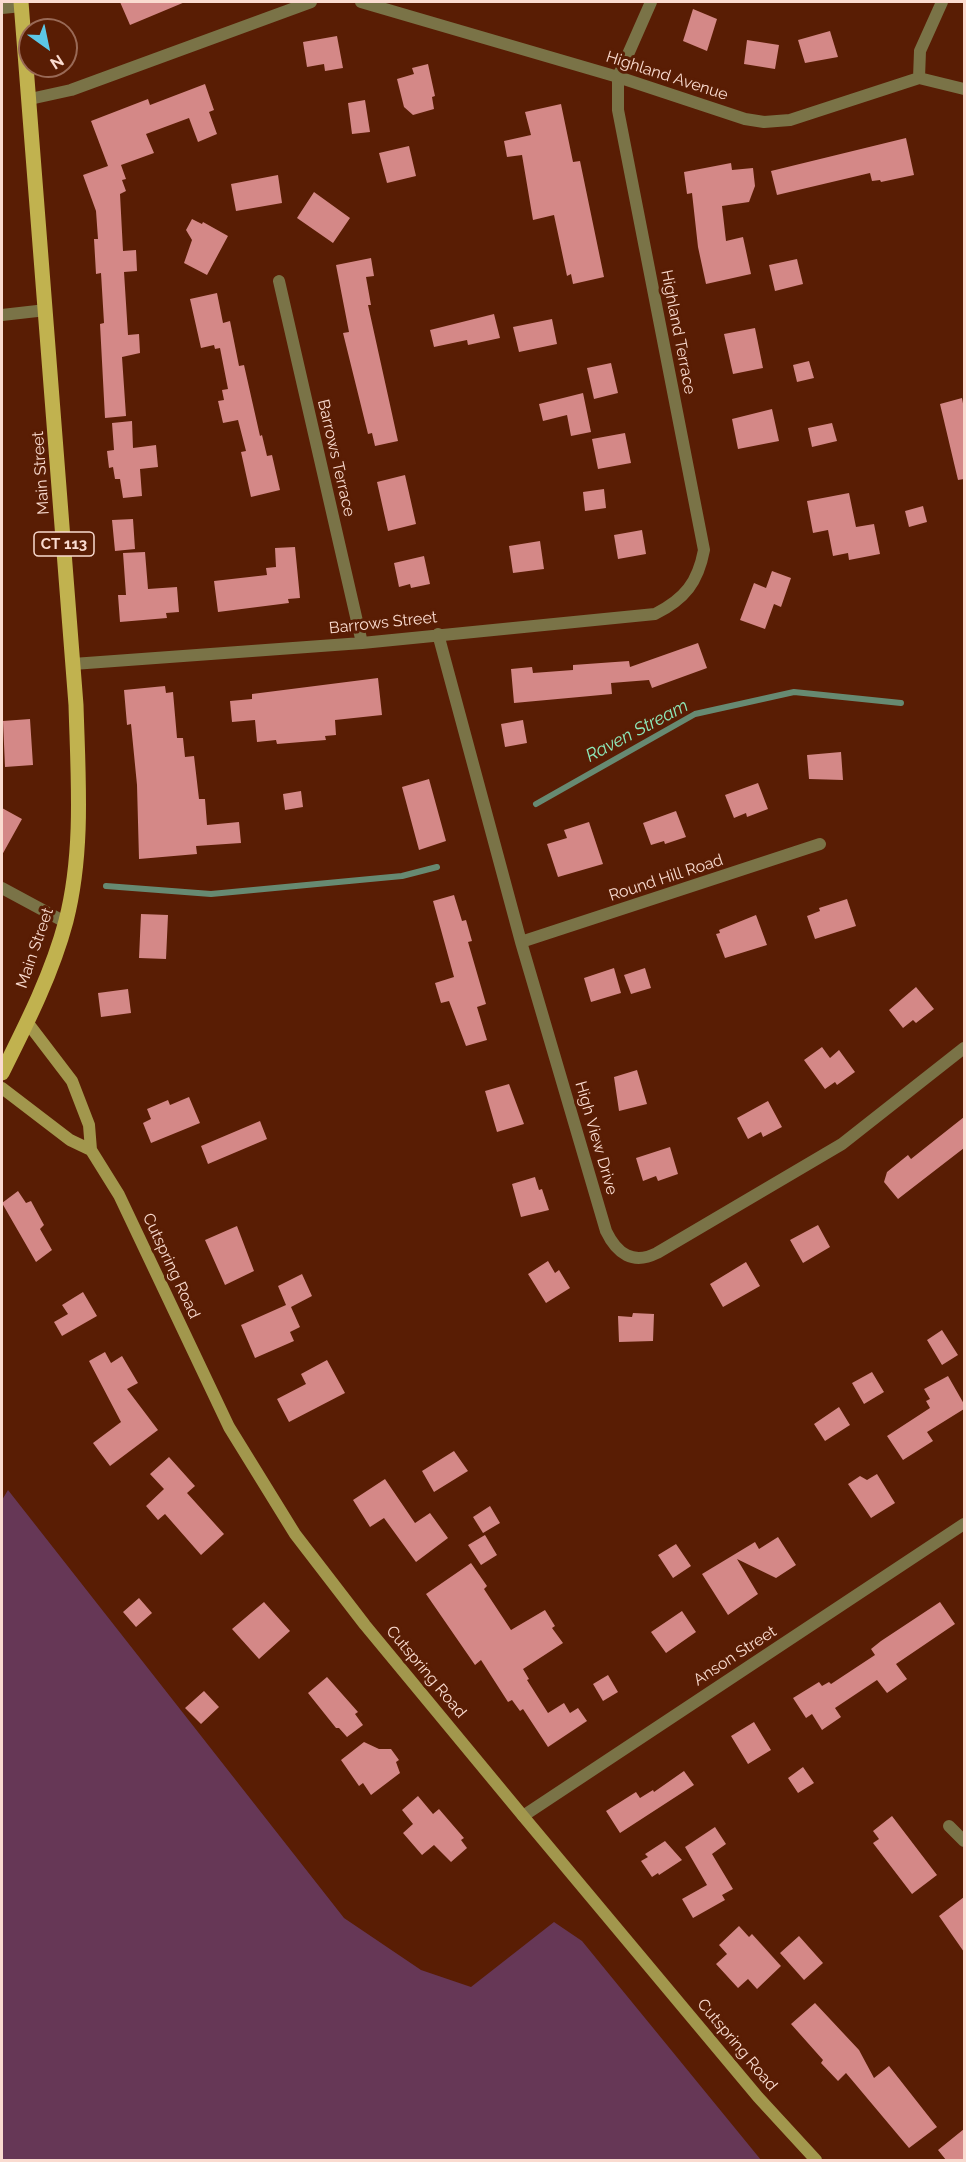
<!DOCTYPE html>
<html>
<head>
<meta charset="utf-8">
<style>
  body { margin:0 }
  #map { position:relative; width:966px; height:2162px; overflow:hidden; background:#591d04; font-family:Raleway,sans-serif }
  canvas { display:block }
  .frame { position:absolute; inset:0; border:3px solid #fadbd0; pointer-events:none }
  .north { position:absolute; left:18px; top:18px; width:60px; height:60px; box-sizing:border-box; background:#591d04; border:2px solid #996956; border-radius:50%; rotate:147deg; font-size:16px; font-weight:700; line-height:24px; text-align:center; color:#fadbd0 }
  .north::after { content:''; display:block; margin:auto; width:21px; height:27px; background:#5cc7e7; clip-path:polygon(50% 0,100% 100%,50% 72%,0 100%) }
</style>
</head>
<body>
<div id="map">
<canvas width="966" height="2162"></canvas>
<div class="frame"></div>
<div class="north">N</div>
</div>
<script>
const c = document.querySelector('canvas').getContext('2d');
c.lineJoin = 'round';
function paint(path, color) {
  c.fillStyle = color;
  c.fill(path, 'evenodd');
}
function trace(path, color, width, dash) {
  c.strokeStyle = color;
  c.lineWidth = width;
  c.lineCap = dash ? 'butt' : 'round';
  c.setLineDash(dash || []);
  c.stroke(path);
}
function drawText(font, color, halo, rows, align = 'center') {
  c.font = font + ' Raleway,sans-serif';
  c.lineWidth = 6;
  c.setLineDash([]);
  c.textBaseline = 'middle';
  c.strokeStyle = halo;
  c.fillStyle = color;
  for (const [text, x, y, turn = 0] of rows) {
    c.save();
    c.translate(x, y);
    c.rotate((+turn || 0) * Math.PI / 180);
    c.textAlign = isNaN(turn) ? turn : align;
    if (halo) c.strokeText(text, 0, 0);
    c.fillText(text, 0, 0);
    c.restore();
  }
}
const green = new Path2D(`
  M8 1490 344 1918 421 1970 471 1987 554 1922 582 1941 761 2160H2V1500Z`);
const stream = new Path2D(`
  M536 804 695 714 794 692 901 703
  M106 886 211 894 402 876 437 867`);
const building = new Path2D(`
  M120 2H185L130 25Z
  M693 9 717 19 707 51 683 41Z
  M830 31 838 57 805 63 798 40Z
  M337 36 343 68 325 71 324 64 307 67 303 42Z
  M747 40 779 45 775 69 744 64Z
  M428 64 435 96 432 97 434 109 413 115 404 107 397 79 414 74 412 68Z
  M205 84 214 110 209 112 217 134 198 142 189 118 146 134 154 153 121 165 126 179 122 180 126 191 120 194 123 251 136 250 137 271 124 272 128 335 139 334 140 353 122 357 126 416 105 418 100 324 104 323 101 273 96 274 94 239H98L96 211 83 175 108 166 91 121 148 99 150 105Z
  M365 100 370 132 352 134 348 103Z
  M561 104 573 162 580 161 604 277 573 284 571 274 567 276 554 215 533 220 522 155 507 157 504 141 531 135 525 112Z
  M906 138 914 175 881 182 880 180 872 181 870 173 777 195 771 171Z
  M409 146 416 176 387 183 379 153Z
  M731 163 732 170 753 168 755 186 749 202 722 206 726 241 743 237 751 274 706 284 698 247 692 193 687 194 684 172Z
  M278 175 282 203 236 211 231 184Z
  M314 192 350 218 333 243 297 218Z
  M192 219 202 224 203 222 228 236 207 275 184 263 192 240 186 230Z
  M371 258 374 276 366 277 371 305H368L398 441 375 446 372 433 368 434 343 333 349 332 336 265Z
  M797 259 803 284 775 291 769 265Z
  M217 293 223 323 230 321 239 366 244 365 260 436 262 435 267 456 272 455 280 490 251 497 241 452 246 451 238 420 223 423 218 401 224 400 222 390 228 389 220 348 215 349 214 345 201 348 190 299Z
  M494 314 500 338 468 345 467 340 434 347 430 330Z
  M552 319 557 344 519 352 513 327Z
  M755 328 763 368 733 374 724 334Z
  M809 361 814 378 797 382 793 365Z
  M611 363 618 393 594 399 587 368Z
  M583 393 591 432 571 436 567 415 543 421 539 404Z
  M962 398 964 409V479L958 480 940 404Z
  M772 409 779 441 738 449 732 419Z
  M132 421 133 448 156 445 158 467 140 469 142 496 123 498 120 479H115L113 467 109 468 107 451 114 450 112 423Z
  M832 423 837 441 812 447 808 428Z
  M625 433 631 463 598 469 592 439Z
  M405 475 416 524 388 531 377 482Z
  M604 489 606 508 585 511 583 492Z
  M849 493 856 527 874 524 880 554 849 560 848 553 833 556 828 530 813 533 807 501Z
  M923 506 927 522 909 527 905 511Z
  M133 519 135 549 115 551 112 520Z
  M642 530 646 554 618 559 614 535Z
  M540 541 544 569 513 573 509 546Z
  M295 547 300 598 288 599 289 603 218 612 214 581 267 575 266 568 276 567 275 548Z
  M145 552 148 589 177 587 179 612 166 613 167 618 120 622 118 595H126L123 553Z
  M424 556 430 584 411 588 410 584 399 587 394 563Z
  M772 571 791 578 781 607 774 604 765 629 740 620 754 583 766 588Z
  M698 643 707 668 652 688 649 680 611 683 612 694 514 703 511 669 532 667 533 673 573 670V665L629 661 630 667Z
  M378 678 382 715 335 720 336 735 325 736 326 740 277 744 276 740 257 742 255 720 232 722 230 701 252 699V694Z
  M165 686 166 693 173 692 177 738H183L185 757 194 756 199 799H205L207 825 239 822 241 843 196 846 197 854 139 859 137 785 131 724 127 725 124 690Z
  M30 719 33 765 5 767 3 721Z
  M523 720 527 743 505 747 501 724Z
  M841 752 843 780 809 779 807 755Z
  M429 779 446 841 419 850 402 787Z
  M758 783 768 809 747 817 746 813 734 818 725 795Z
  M301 791 303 807 285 810 283 794Z
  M2 808 22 819 2 855Z
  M676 811 686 837 665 844 664 841 651 845 643 823Z
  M589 822 603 864 558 877 547 844 567 838 564 830Z
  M454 895 462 921 466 920 472 941 468 942 486 1004 477 1007 487 1040 466 1046 449 1001 441 1003 435 983 454 977 433 901Z
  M847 899 856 926 815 939 807 916 820 911 819 908Z
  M141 914 168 915 166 959 139 958Z
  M756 915 767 945 725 958 716 934 720 933 719 930Z
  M614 968 621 993 591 1002 584 978Z
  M645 968 651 988 631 994 624 975Z
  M916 987 934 1009 916 1023 913 1020 903 1028 889 1010Z
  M128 989 131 1013 101 1017 98 993Z
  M822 1047 830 1058 839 1050 855 1072 837 1085 835 1082 825 1089 804 1060Z
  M637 1070 647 1104 619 1111 614 1077Z
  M509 1084 524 1124 497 1132 485 1091Z
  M189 1097 200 1123 151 1143 143 1123 151 1119 147 1109 168 1100 170 1105Z
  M768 1101 782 1127 763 1137 761 1132 748 1139 737 1118Z
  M964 1117V1148L898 1199 884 1182 887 1172 908 1155 911 1159Z
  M260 1121 267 1139 208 1164 201 1146Z
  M670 1147 678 1174 658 1181 656 1176 643 1181 636 1158Z
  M535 1177 539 1190 542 1189 549 1210 521 1217 512 1184Z
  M18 1191 26 1203 31 1201 44 1225 40 1229 52 1250 36 1262 2 1203Z
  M818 1225 830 1247 803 1263 790 1240Z
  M237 1226 254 1271 225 1285 205 1240Z
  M548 1261 555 1273 559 1270 570 1288 546 1303 528 1274Z
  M746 1262 760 1286 723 1307 710 1284Z
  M302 1274 312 1296 291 1307 300 1327 290 1332 294 1341 255 1358 241 1325 286 1305 278 1286Z
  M83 1292 97 1316 62 1336 54 1322 68 1314 62 1305Z
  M633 1313 654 1314 653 1341 619 1342 618 1316 632 1317Z
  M942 1330 958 1355 942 1365 927 1340Z
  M105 1352 111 1363 122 1356 138 1383 127 1389 158 1430 110 1466 93 1443 121 1422 89 1361Z
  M327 1360 345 1393 289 1422 277 1399 306 1384 301 1374Z
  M872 1372 884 1392 864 1404 852 1383Z
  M948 1376 964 1404V1409L927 1432 933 1441 903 1460 887 1436 930 1408 926 1401 930 1399 924 1389Z
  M839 1407 850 1425 825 1441 814 1424Z
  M454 1451 468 1471 434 1492 422 1471Z
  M169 1457 195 1486 187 1493 224 1534 201 1555 165 1514 158 1520 146 1506 164 1489 150 1474Z
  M877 1474 895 1503 871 1518 848 1484 860 1476 867 1480Z
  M385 1479 415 1523 430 1513 448 1538 416 1562 384 1518 370 1527 353 1500Z
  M490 1506 500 1523 483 1533 473 1517Z
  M485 1535 497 1555 481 1565 468 1545Z
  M778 1537 796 1565 776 1578 737 1559 758 1594 728 1615 702 1574 755 1542 759 1549Z
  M676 1544 691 1566 673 1578 658 1555Z
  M471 1563 487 1586 484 1589 511 1630 545 1610 555 1626 552 1628 563 1643 523 1669 529 1679 527 1680 548 1713 564 1703 570 1713 578 1708 587 1721 548 1747 523 1709 520 1711 512 1700 508 1702 481 1660 475 1665 426 1594Z
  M139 1598 152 1613 136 1627 123 1612Z
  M264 1602 290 1631 259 1659 232 1629Z
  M940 1602 955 1624 896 1664 907 1679 887 1693 877 1680 835 1708 841 1717 822 1730 812 1714 806 1718 793 1698 819 1682 822 1686 829 1682 831 1684 875 1655 871 1649 881 1641Z
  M682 1611 696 1632 666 1653 651 1632Z
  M608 1675 618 1692 603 1701 593 1684Z
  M327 1677 358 1712 355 1714 363 1725 347 1737 339 1728H336L308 1693Z
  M204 1691 219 1707 201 1724 185 1708Z
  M754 1722 771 1750 748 1764 731 1736Z
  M364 1742 379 1749H391L399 1760 396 1762 400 1773 371 1795 363 1783 359 1786 341 1760Z
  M803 1767 814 1783 798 1793 788 1778Z
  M684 1771 694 1785 620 1833 606 1811 636 1792 640 1798 653 1790 654 1792Z
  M418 1796 433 1814 439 1809 464 1838 461 1840 467 1848 451 1862 434 1845 422 1855 403 1833 413 1824 402 1810Z
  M892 1816 937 1875 912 1894 873 1843 879 1839 873 1831Z
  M715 1827 726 1844 712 1854 733 1889 722 1895 725 1900 693 1918 682 1899 707 1885 685 1847Z
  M665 1841 682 1860 659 1875 658 1873 652 1877 641 1861 648 1857 645 1854Z
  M964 1897V1952L939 1916Z
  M739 1926 749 1937 752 1934 781 1966 757 1989 748 1979 738 1988 716 1964 727 1954 719 1945Z
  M799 1936 823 1963 804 1980 780 1953Z
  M815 2003 859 2050 874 2078 889 2066 937 2127 909 2148 846 2073 838 2081 821 2063 823 2060 791 2024Z
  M964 2129V2160H946L938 2150Z`);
const street = new Path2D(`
  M361 2 618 77 745 119 764 122 790 120 919 78 964 89
  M2 8 22 6
  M919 78 920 51 942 2
  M30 99 71 90 311 2
  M279 281 362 643
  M2 315 46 310
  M438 634 521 942 606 1231C617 1254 633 1265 657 1253L842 1144 964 1048
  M73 664 362 643 655 614C685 599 698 582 704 550L618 110V77L651 2
  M2 888 65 922
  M521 942 820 844
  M523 1816 964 1524
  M949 1826 964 1841`);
const secondary = new Path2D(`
  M27 1022 72 1081 89 1125 91 1150 119 1195 229 1427 295 1534 365 1625 523 1816 758 2097 816 2160
  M2 1088 70 1140 91 1150`);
const primary = new Path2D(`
  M2 1073C26 1025 52 974 66 921 84 851 78 776 76 705L21 2`);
const shields = [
  [64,544,60]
];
const shieldNames = [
  ["CT 113",64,544]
];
const streetNames = [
  ["Highland Avenue",667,76,18],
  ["Highland Terrace",678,332,79],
  ["Barrows Terrace",336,458,77],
  ["Main Street",41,473,-94],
  ["Barrows Street",383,623,-6],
  ["Round Hill Road",666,878,-18],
  ["Main Street",35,948,-71],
  ["High View Drive",596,1138,74],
  ["Cutspring Road",171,1266,65],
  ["Anson Street",735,1656,-33],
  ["Cutspring Road",426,1672,50],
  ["Cutspring Road",737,2045,50]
];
const waterNames = [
  ["Raven Stream",637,731,-28]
];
paint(green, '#663756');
trace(stream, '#678a72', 6);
paint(building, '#d48887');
trace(street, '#7a7347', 12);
trace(secondary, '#a2974d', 12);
trace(primary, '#c1b24f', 15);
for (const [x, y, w] of shields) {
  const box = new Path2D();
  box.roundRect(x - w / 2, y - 12, w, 24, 4.5);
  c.fillStyle = '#591d04';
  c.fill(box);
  trace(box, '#fadbd0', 1.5);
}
drawText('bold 15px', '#fadbd0', null, shieldNames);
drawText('16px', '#fadbd0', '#591d04', streetNames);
drawText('italic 18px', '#8eeabb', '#591d04', waterNames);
</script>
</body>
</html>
